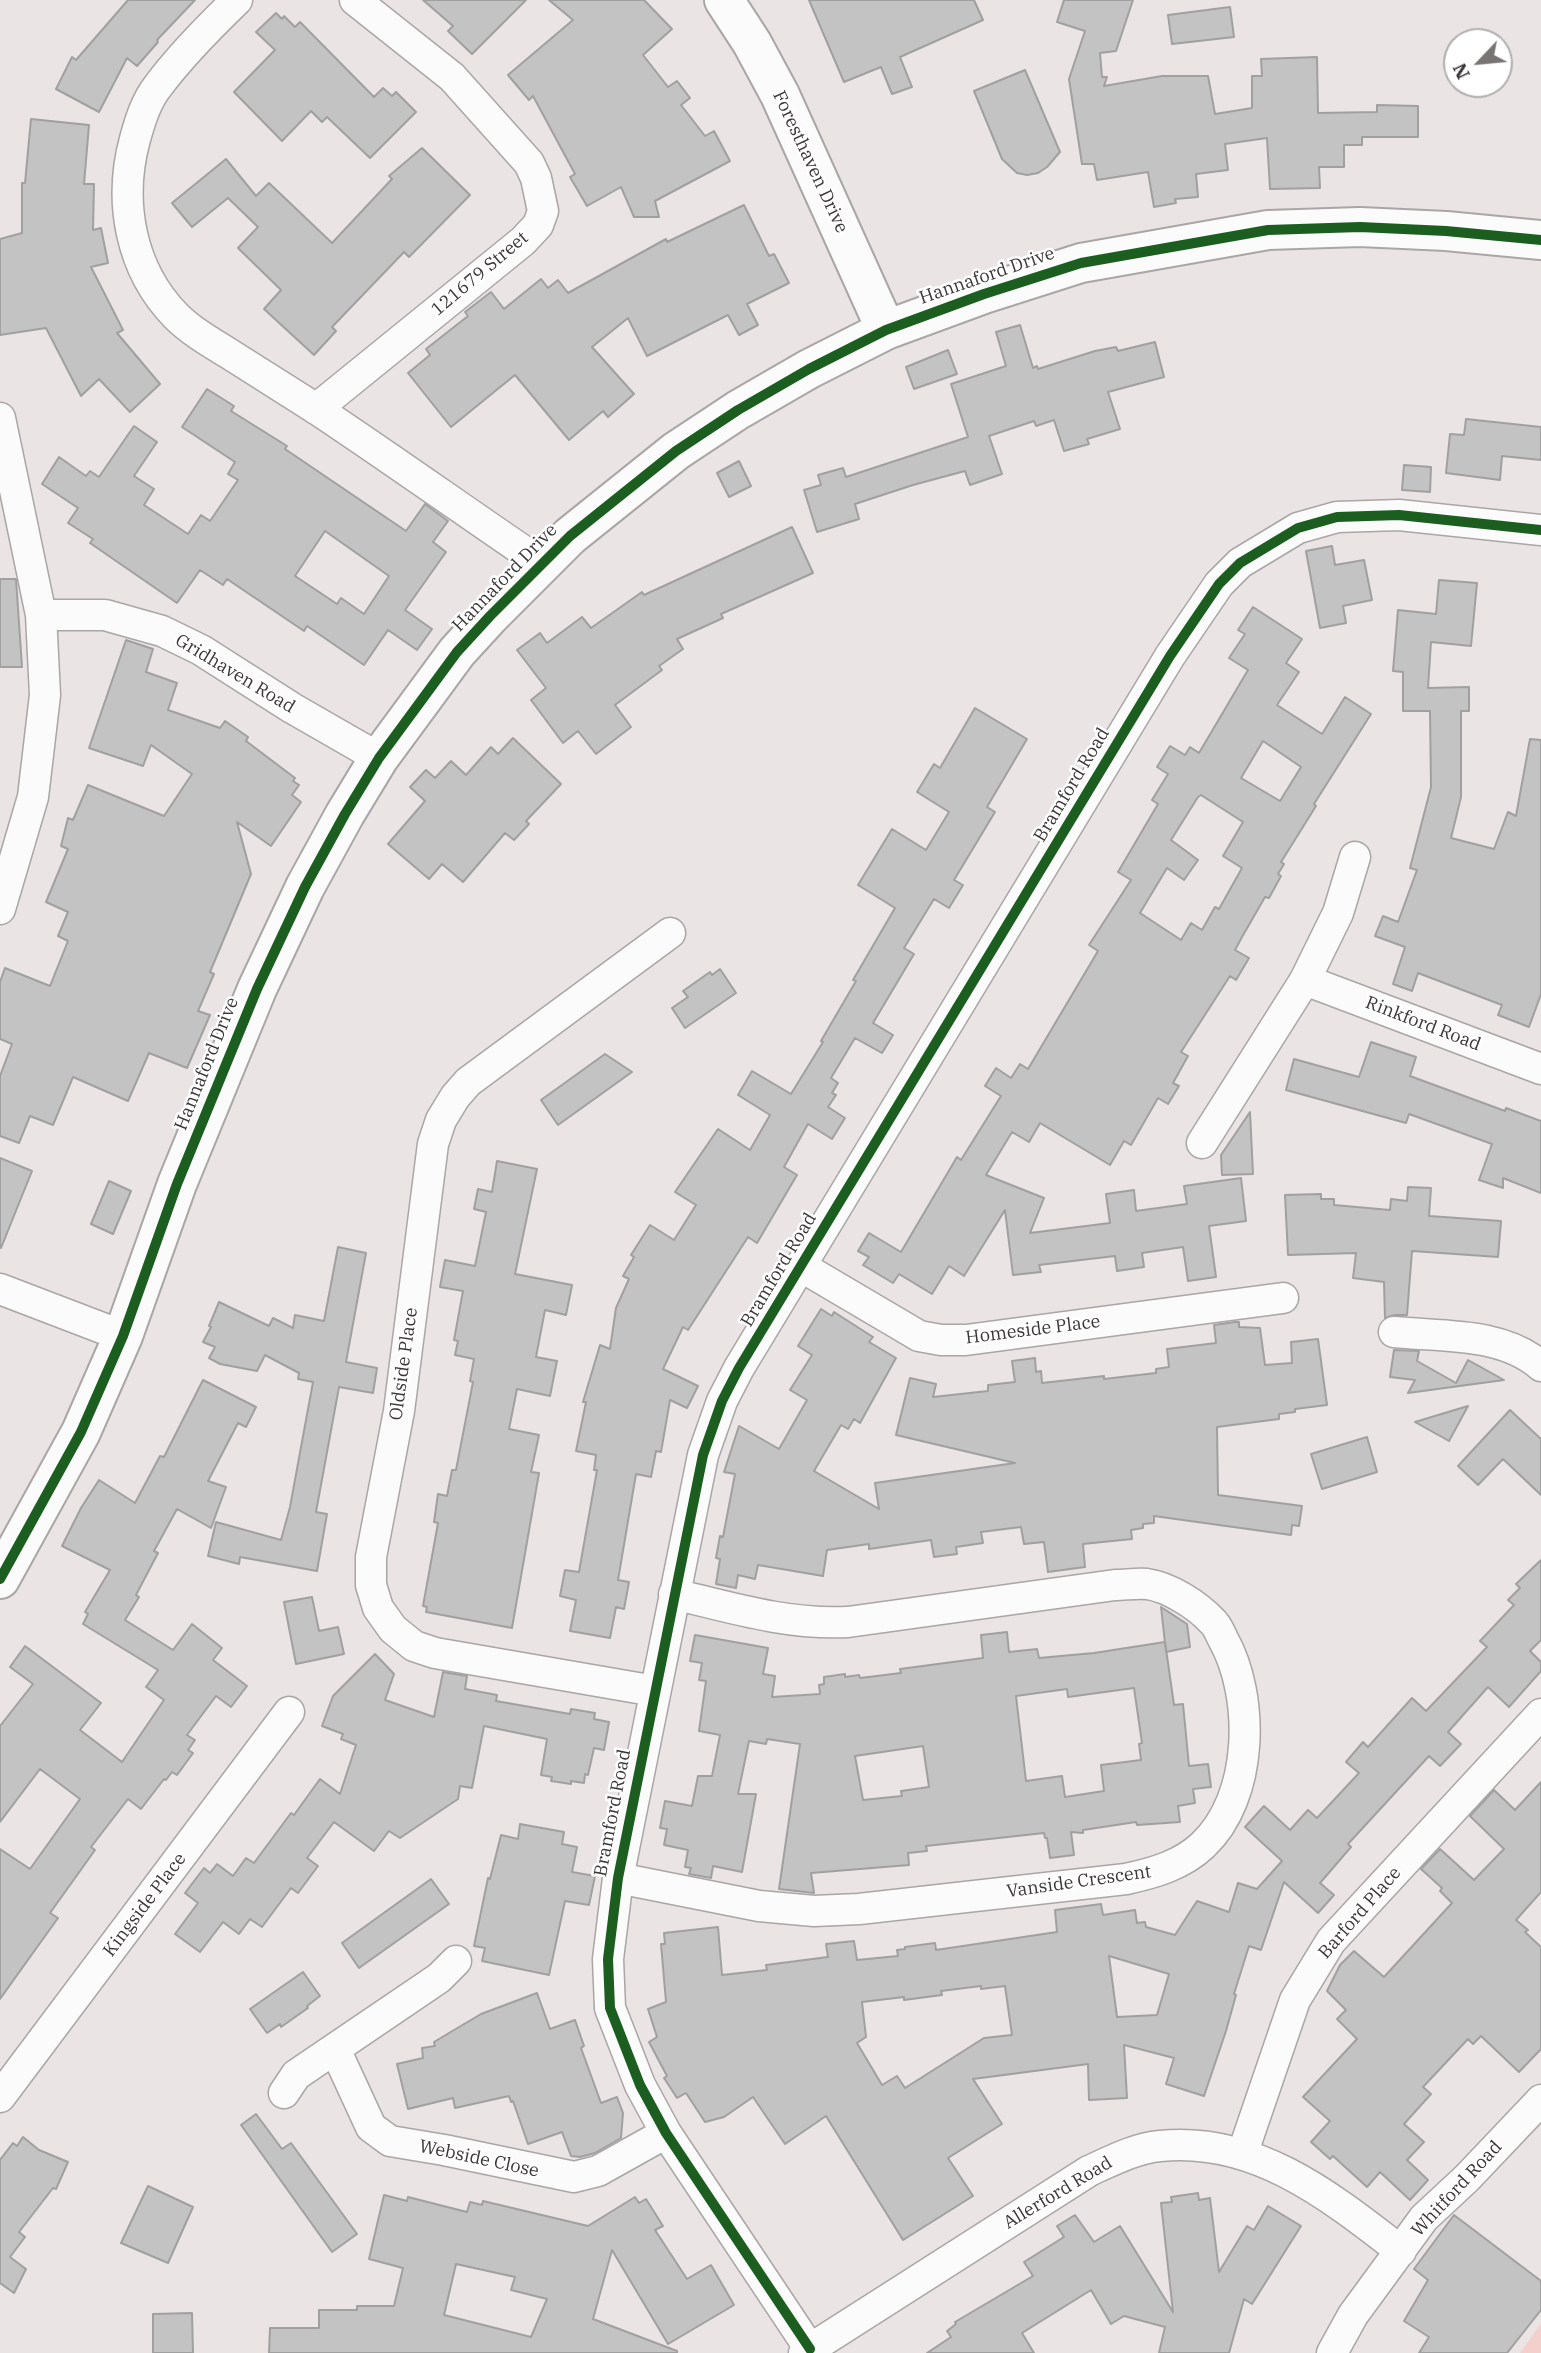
<!DOCTYPE html>
<html>
<head>
<meta charset="utf-8">
<style>
  body { margin:0 }
  #map { position:relative; width:1541px; height:2353px; overflow:hidden; background:#eae4e4; font-family:"IBM Plex Serif",serif }
  canvas { display:block }
  .north { position:absolute; left:1443px; top:28px; width:70px; height:70px; box-sizing:border-box; background:#fff; border:2px solid #b1afaf; border-radius:50%; rotate:244deg; font-size:19px; font-weight:700; line-height:28px; text-align:center; color:#3b3737 }
  .north::after { content:''; display:block; margin:auto; width:24px; height:32px; background:#787474; clip-path:polygon(50% 0,100% 100%,50% 72%,0 100%) }
</style>
</head>
<body>
<div id="map">
<canvas width="1541" height="2353"></canvas>
<div class="north">N</div>
</div>
<script>
const c = document.querySelector('canvas').getContext('2d');
c.lineJoin = 'round';
function paint(path, color) {
  c.fillStyle = color;
  c.fill(path, 'evenodd');
}
function trace(path, color, width, dash) {
  c.strokeStyle = color;
  c.lineWidth = width;
  c.lineCap = dash ? 'butt' : 'round';
  c.setLineDash(dash || []);
  c.stroke(path);
}
function drawText(font, color, halo, rows, align = 'center') {
  c.font = font + ' "IBM Plex Serif",serif';
  c.lineWidth = 5;
  c.setLineDash([]);
  c.textBaseline = 'middle';
  c.strokeStyle = halo;
  c.fillStyle = color;
  for (const [text, x, y, turn = 0] of rows) {
    c.save();
    c.translate(x, y);
    c.rotate((+turn || 0) * Math.PI / 180);
    c.textAlign = isNaN(turn) ? turn : align;
    if (halo) c.strokeText(text, 0, 0);
    c.fillText(text, 0, 0);
    c.restore();
  }
}
const green = new Path2D(`
  M1541 2323V2353H1520Z`);
const building = new Path2D(`
  M128 0H195L157 40 158 42 137 66 127 58 99 112 56 89 72 57 76 60Z
  M423 0H526L472 54 448 31 453 26Z
  M549 0H644L672 29 643 55 668 87 677 81 690 98 681 105 705 136 714 131 730 161 655 201 659 217H634L621 187 587 206 570 177 575 174 533 96 529 100 508 75 573 20Z
  M809 0H974L983 20 900 57 912 87 892 94 881 67 844 82Z
  M1064 0H1133L1116 51 1100 53 1102 77H1107L1104 86 1162 76H1208L1215 114 1252 108V76H1262L1261 59 1317 57 1318 113 1377 112V105L1418 106V137H1362V145H1344V167H1319L1320 188 1270 189 1267 138 1225 144 1228 170 1196 174 1198 197 1175 199 1176 203 1154 207 1148 172 1097 180 1094 164H1082L1069 79 1085 31 1057 22Z
  M1230 7 1234 37 1172 44 1168 15Z
  M276 13 282 19 284 16 295 27 300 22 374 97 383 88 392 96 396 92 416 112 370 158 327 117 322 122 311 111 282 141 234 92 275 50 256 32Z
  M1025 70 1060 152 1047 167 1038 173 1027 175 1017 173 1002 159 974 91Z
  M31 119 89 125 84 184H94L93 230 101 228 108 263 91 267 123 330 117 333 160 384 130 412 99 379 81 396 46 328 0 335V239L22 233V183H25Z
  M422 148 470 195 409 257 404 252 332 327 336 331 314 355 264 309 281 290 238 248 258 227 228 198 192 227 172 203 226 159 256 196 269 183 332 243 392 179 389 176Z
  M744 205 769 256 774 254 789 283 747 304 758 325 739 335 728 315 647 356 628 318 592 347 634 394 608 417 603 411 569 440 515 375 451 427 408 373 430 355 426 349 468 316 465 312 491 292 504 309 541 279 548 288 558 280 568 293 666 239 667 242Z
  M1020 325 1033 368 1037 366 1038 369 1095 351 1116 347 1118 351 1155 342 1164 377 1108 392 1120 429 1087 439 1089 444 1064 451 1054 420 1036 426 1034 421 989 436 1002 474 970 485 965 471 913 485 855 504 859 519 817 532 804 490 821 485 818 475 843 468 846 477 968 437 951 384 1006 366 996 332Z
  M948 350 957 374 914 389 906 367Z
  M207 389 234 406 231 411 287 446 285 449 406 531 425 504 448 521 433 542 446 552 405 610 432 629 417 650 388 630 364 665 307 626 304 631 227 579 223 585 200 570 177 603 90 543 93 539 68 523 78 508 42 484 59 457 86 476 90 471 99 477 134 426 157 442 134 476 154 489 144 505 188 534 201 515 210 521 238 480 228 474 235 462 182 427ZM325 531 389 576 364 614 341 598 337 604 295 576Z
  M1466 419 1541 427V460L1502 456 1500 480 1446 473 1450 434 1464 435Z
  M739 461 751 486 729 497 717 473Z
  M1404 465 1431 467 1430 492 1402 490Z
  M792 527 813 573 721 614 723 618 677 639 683 649 659 666 662 670 615 705 631 727 596 754 578 731 563 743 531 700 546 688 517 650 540 633 547 643 582 617 591 628 642 592 644 595Z
  M1332 546 1335 565 1364 560 1372 600 1343 606 1346 623 1320 628 1306 551Z
  M0 579H16L22 667H0Z
  M1439 580 1477 583 1471 646 1431 642 1428 688 1469 687V711H1461V797L1451 838 1494 849 1508 812 1516 816 1530 739 1541 740V994L1529 1027 1498 1015 1502 1005 1418 973 1412 991 1393 984 1405 947 1375 936 1383 916 1398 922 1417 870 1410 868 1431 787 1430 711H1403V672L1393 671 1398 610 1436 614Z
  M1253 607 1302 639 1286 663 1299 672 1277 705 1322 734 1345 697 1371 714 1314 804 1316 806 1281 862 1284 864 1278 874 1281 876 1269 898 1265 897 1242 937 1235 950 1249 958 1236 980 1230 976 1181 1052 1188 1056 1173 1083 1179 1086 1168 1104 1158 1098 1131 1145 1124 1141 1110 1165 1040 1123 1029 1142 1012 1132 986 1175 1044 1198 1030 1233 1110 1223 1106 1194 1134 1190 1136 1211 1187 1204 1184 1186 1241 1178 1246 1221 1209 1226 1216 1277 1188 1281 1183 1247 1142 1253 1144 1267 1117 1271 1115 1256 1039 1265 1041 1272 1013 1275 1005 1210 964 1276 949 1266 932 1294 899 1274 893 1283 863 1265 869 1257 858 1251 869 1233 901 1252 957 1157 961 1160 1001 1096 985 1086 996 1068 1011 1078 1020 1064 1028 1069 1098 951 1089 945 1131 880 1118 872 1158 804 1152 800 1168 774 1157 767 1170 746 1185 755 1190 747 1199 753 1248 670 1229 658 1245 634 1238 630ZM1263 741 1301 767 1280 801 1241 778ZM1201 795 1243 822 1223 856 1242 868 1219 909 1215 907 1202 930 1191 923 1181 940 1140 913 1167 868 1184 880 1198 860 1171 840 1198 797Z
  M126 640 153 649 146 672 177 683 168 710 220 728 225 721 248 737 246 741 295 778 293 781 299 785 292 795 301 802 271 846 237 822 251 874 210 972 214 974 198 1011 210 1015 187 1068 149 1053 128 1101 73 1077 53 1125 30 1116 19 1143 0 1136V1076L12 1044 0 1039V982L5 968 50 986 68 941 58 936 68 912 46 902 68 849 61 846 68 818 73 820 88 785 164 816 192 774 151 745 143 766 89 748Z
  M975 708 1027 739 987 807 995 812 954 880 963 885 949 908 934 899 904 948 914 954 873 1023 893 1035 882 1053 855 1038 831 1078 838 1083 832 1093 836 1095 828 1107 845 1118 832 1139 808 1124 784 1167 797 1175 757 1243 748 1237 688 1330 683 1327 663 1369 698 1386 687 1408 670 1400 661 1452 656 1451 651 1477 636 1474 618 1580 629 1582 624 1609 616 1607 610 1638 570 1631 576 1600 560 1596 565 1570 579 1572 597 1470H594L596 1455 576 1451 586 1402H583L600 1345 610 1349 616 1308 629 1279 623 1276 634 1257 631 1255 650 1225 674 1240 696 1205 675 1192 718 1129 750 1150 770 1115 738 1095 752 1071 791 1094 823 1042 821 1041 856 981 853 980 895 908 858 885 892 829 926 850 949 812 917 792 934 764 940 768Z
  M513 738 561 784 526 821 529 824 514 840 505 833 463 882 442 864 429 879 388 844 425 801 410 787 426 770 435 778 451 761 466 775 491 747 498 754Z
  M720 969 736 993 685 1028 672 1008 688 997 683 991 710 972 712 975Z
  M1371 1042 1416 1057 1410 1076 1505 1111 1506 1108 1541 1121V1193L1503 1178V1188L1479 1180 1492 1144 1409 1114 1406 1123 1286 1090 1294 1059 1359 1077Z
  M605 1054 632 1072 558 1125 541 1100Z
  M1250 1112 1253 1174 1222 1175 1221 1155Z
  M0 1158 32 1171 1 1248 0 1247Z
  M497 1161 537 1169 515 1274 572 1285 566 1315 545 1310 536 1357 557 1361 550 1396 517 1389 509 1429 539 1435 531 1472 539 1473 512 1628 426 1612 427 1607 423 1606 438 1523 434 1522 438 1494 447 1496 452 1470H456L473 1382 470 1381 474 1359 455 1355 458 1341 454 1340 463 1291 440 1287 445 1260 475 1266 486 1212 474 1209 478 1189 492 1192Z
  M109 1181 131 1191 113 1234 91 1224Z
  M1408 1187 1431 1188 1429 1216 1501 1221 1498 1257 1412 1251 1407 1315H1395L1385 1318 1384 1282 1353 1278 1356 1253 1288 1255 1285 1195 1321 1194V1199H1334V1205L1390 1210 1391 1199 1407 1201Z
  M338 1247 366 1253 346 1362 377 1368 373 1393 339 1387 316 1512 327 1514 317 1571 240 1557 239 1564 208 1556 216 1522 281 1540 290 1507 313 1382 298 1379 299 1373 265 1355 257 1371 220 1364 209 1358 215 1347 203 1342 211 1327 209 1326 219 1302 269 1326 273 1318 293 1328 295 1315 324 1321Z
  M821 1309 832 1316 834 1312 873 1337 869 1342 896 1358 860 1423 854 1419 848 1429 841 1425 814 1471 879 1509 875 1483 1015 1463 896 1435 910 1378 936 1384 933 1397 988 1391V1385L1015 1382 1012 1361 1035 1358 1036 1372 1041 1371 1042 1383 1104 1376V1379L1156 1373V1369L1169 1367 1167 1349 1216 1343 1214 1325 1235 1322H1239V1327L1260 1328 1265 1365 1292 1363 1291 1342 1318 1339 1327 1405 1295 1409V1412L1279 1414V1419L1217 1427 1218 1495 1302 1506 1299 1526 1292 1525 1291 1535 1154 1516V1523L1143 1524V1528L1131 1530 1132 1539 1083 1544 1085 1567 1048 1572 1044 1542 1024 1544 1021 1527 981 1532 983 1543 956 1547 957 1554 934 1557 931 1540 869 1549V1544L827 1550 823 1576 758 1565 755 1579 738 1575 736 1588 716 1584 720 1559 716 1558 720 1536 723 1537 735 1474 724 1472 739 1426 779 1449 807 1400 790 1390 812 1355 798 1346Z
  M1394 1350 1419 1351 1417 1361 1456 1383 1468 1360 1504 1380 1408 1393 1415 1380 1390 1377Z
  M203 1380 256 1407 246 1427 238 1423 208 1481 226 1487 211 1528 177 1509 154 1551 158 1553 136 1595 139 1597 125 1620 173 1650 192 1624 222 1648 213 1660 247 1686 231 1707 216 1696 187 1735 195 1740 188 1750 193 1753 177 1775 172 1772 166 1780 164 1779 141 1809 128 1799 91 1847 95 1850 50 1913 58 1918 0 1999V1849L30 1869 80 1799 40 1769 0 1822V1726L33 1684 10 1667 25 1646 101 1703 80 1730 122 1762 164 1700 146 1687 158 1670 83 1624 88 1614 85 1612 110 1570 62 1546 81 1508 99 1480 135 1503 160 1456 164 1457Z
  M1468 1406 1449 1441 1415 1422Z
  M1510 1410 1541 1439V1495L1503 1459 1478 1485 1458 1466Z
  M1367 1437 1377 1472 1322 1489 1311 1454Z
  M1541 1560V1640L1530 1651 1541 1662V1671L1509 1707 1488 1687 1448 1732 1461 1744 1440 1766 1429 1756 1348 1844 1351 1847 1320 1883 1334 1895 1318 1913 1284 1882 1261 1950 1249 1946 1234 1994 1236 1995 1226 2031 1204 2096 1166 2084 1174 2058 1124 2045 1127 2098 1089 2100 1088 2064 973 2079 1002 2124 948 2158 973 2196 903 2240 826 2116 785 2144 753 2097 724 2117 705 2122 686 2093 677 2098 664 2078 667 2076 649 2042 657 2037 648 2009 666 2002 661 1944H665L664 1933 718 1927 722 1975 767 1970 766 1965 828 1957 826 1944 854 1941 857 1960 898 1956 897 1950 905 1949V1947L935 1943 936 1950 1057 1932 1055 1910 1101 1904 1103 1915 1135 1910 1137 1923 1145 1922 1146 1927 1175 1935 1197 1901 1229 1912 1238 1883 1257 1889 1282 1861 1245 1827 1264 1806 1290 1830 1308 1810 1317 1818 1359 1773 1346 1762 1363 1742 1368 1747 1412 1698 1426 1711 1487 1647 1480 1641 1514 1605 1508 1600 1520 1588 1516 1584ZM1109 1956 1169 1974 1157 2015 1117 2017ZM981 1986V1989L1005 1986 1012 2035 984 2038 905 2088 897 2076 882 2085 857 2043 866 2037 862 2002 904 1997V2000L942 1995 941 1991Z
  M312 1597 319 1631 338 1627 344 1654 296 1664 284 1602Z
  M1161 1607 1187 1624 1190 1647 1166 1652Z
  M1007 1632 1009 1652 1037 1649 1039 1658 1094 1653 1165 1642 1174 1705 1183 1704 1189 1766 1208 1764 1211 1787 1193 1789 1195 1803 1178 1806 1180 1822 1137 1825 1136 1822 1083 1830V1833L1071 1832 1074 1855 1050 1858 1047 1838H1045L1044 1833 926 1846 927 1851 908 1853 909 1865 811 1873 814 1893 779 1889 800 1744 767 1739 766 1744 749 1741 738 1794H756L742 1872 713 1866 711 1878 689 1874 691 1868 685 1867 688 1850 664 1845 667 1829 660 1828 665 1801 692 1806 698 1776H712L720 1735 699 1731 706 1681 699 1680 702 1663 690 1661 695 1635 768 1648 763 1674 775 1676 772 1697 820 1694 819 1685 824 1684V1677L845 1674V1677L859 1675 860 1678 901 1673 900 1669 983 1658 981 1635ZM1134 1688 1142 1743 1139 1744 1141 1760 1101 1765 1104 1791 1065 1797 1062 1776 1026 1781 1016 1696 1067 1689 1068 1697ZM923 1746 929 1787 901 1791 902 1796 863 1800 855 1756Z
  M375 1654 394 1674 385 1700 434 1717 443 1672 467 1676 465 1689 497 1695 496 1701 570 1714 571 1709 595 1713 594 1719 609 1722 604 1750 594 1748 588 1775 585 1774 584 1783 571 1781V1784L551 1781 552 1777 541 1775 547 1739 484 1726 472 1788 460 1786 458 1799 400 1838 389 1831 374 1851 334 1822 307 1858 318 1866 298 1893 291 1888 262 1927 250 1919 239 1934 223 1922 200 1952 175 1934 198 1903 185 1893 204 1868 210 1873 217 1864 233 1876 246 1858 254 1863 291 1813 294 1815 320 1779 340 1794 356 1745 341 1739 343 1734 322 1726 333 1696Z
  M1541 1782V1892L1516 1920 1528 1930 1525 1932 1541 1947V2049L1519 2072 1481 2036 1473 2044 1468 2039 1423 2087 1431 2094 1404 2124 1424 2142 1407 2160 1428 2180 1410 2200 1380 2172 1367 2187 1333 2156 1330 2159 1311 2142 1330 2121 1303 2097 1357 2039 1337 2019 1346 2010 1327 1991 1340 1965 1354 1951 1384 1977 1452 1903 1440 1891 1442 1888 1421 1869 1440 1849 1474 1880 1504 1849 1470 1816 1494 1790 1515 1810Z
  M520 1824 564 1832 562 1844 577 1847 572 1872 595 1876 589 1905 565 1901 549 1975 482 1961 485 1948 474 1946 488 1878 490 1879 501 1835 518 1839Z
  M431 1879 449 1904 359 1968 342 1943Z
  M303 1972 320 1996 307 2006 308 2008 281 2027 280 2024 267 2033 250 2009Z
  M537 1993 550 2029 575 2020 584 2046 581 2048 601 2103 617 2097 623 2113 621 2138 595 2153 580 2157 571 2156 562 2132 528 2144 513 2101 511 2102 509 2096 455 2108 453 2098 408 2109 397 2064 423 2058 422 2048 435 2046 434 2042 481 2014Z
  M256 2114 282 2149 291 2143 357 2234 332 2252 241 2125Z
  M23 2137 39 2150 68 2162 56 2189 53 2188 19 2232 25 2237 10 2257 26 2269 14 2293 0 2283V2160L13 2143 17 2146Z
  M148 2186 193 2207 168 2263 121 2243Z
  M1198 2193 1199 2200 1210 2198 1219 2272 1247 2226 1254 2230 1268 2206 1301 2226 1252 2304 1244 2299 1229 2353H1159L1165 2327 1124 2316 1111 2324 1091 2290 1022 2333 1034 2353H927L951 2337 947 2331 956 2324 955 2322 1033 2276 1024 2262 1064 2237 1057 2226 1075 2215 1094 2242 1120 2226 1173 2312 1161 2203 1172 2202 1171 2197Z
  M384 2195 407 2201 408 2197 467 2212 470 2202 482 2205 483 2201 588 2226 635 2197 639 2203 646 2199 663 2226 655 2230 687 2279 711 2265 734 2305 668 2344 612 2250 593 2319 677 2351V2353H269L270 2328H319V2310H357V2306H394L403 2268 369 2259ZM456 2264 515 2277 511 2290 547 2299 531 2337 444 2315Z
  M1454 2215 1541 2281V2310L1507 2353H1419L1429 2337 1404 2321 1428 2280 1414 2269Z
  M192 2313 193 2353H153V2314Z`);
const minor = new Path2D(`
  M237 0C209 27 181 55 158 86 146 101 140 121 135 139 118 201 130 269 176 316 191 331 210 342 228 353 258 372 288 391 318 410 393 460 466 512 541 563
  M316 409 523 241 538 225 543 211 536 178 529 163 452 77 355 0
  M0 418 41 615 45 695 33 797 0 909
  M41 615H105L162 631 201 650 292 708 379 758
  M1305 980 1541 1069
  M1202 1143 1305 980 1338 913 1355 857
  M802 1267 919 1336 941 1340H966L1283 1298
  M0 1289 123 1336
  M1394 1332C1443 1337 1502 1332 1541 1366
  M655 1691 435 1653 414 1646 393 1629 378 1608 371 1585V1557L399 1411 433 1144 441 1120 455 1097 468 1082 670 933
  M618 1878 759 1906 814 1911 859 1909 1126 1879C1154 1873 1182 1865 1203 1845 1254 1797 1255 1696 1223 1639 1220 1633 1217 1625 1212 1621 1197 1605 1169 1587 1147 1584 1137 1583 1125 1585 1115 1585L848 1622C788 1625 732 1608 674 1594
  M335 2049 371 2127 390 2141 444 2150 574 2177 598 2171 666 2133
  M284 2093 296 2075 439 1978 456 1961
  M0 2097 289 1712
  M1243 2152 1295 2000 1331 1941 1541 1714
  M810 2349 666 2133 640 2085 610 2008 608 1959 618 1878 703 1455 722 1401 739 1368 1170 656 1219 584 1240 563 1298 528 1337 517 1399 515 1541 530
  M804 2353 1089 2171C1111 2161 1136 2148 1160 2146 1255 2136 1330 2196 1401 2251
  M1332 2353 1353 2315 1424 2218 1467 2178 1541 2100`);
const tertiary = new Path2D(`
  M724 0 752 43 780 95 886 330
  M0 1579 81 1432 123 1336 177 1184 257 989 305 887 345 814 379 758 457 652 490 616 570 536 676 451 738 410 809 369 886 330 984 294 1081 263 1268 230 1360 227 1446 231 1541 240`);
const cycleway = new Path2D(`
  M0 1579 81 1432 123 1336 177 1184 257 989 305 887 345 814 379 758 457 652 490 616 570 536 676 451 738 410 809 369 886 330 984 294 1081 263 1268 230 1360 227 1446 231 1541 240
  M810 2349 666 2133 640 2085 610 2008 608 1959 618 1878 703 1455 722 1401 739 1368 1170 656 1219 584 1240 563 1298 528 1337 517 1399 515 1541 530`);
const streetNames = [
  ["Foresthaven Drive",810,162,65],
  ["121679 Street",480,274,-40],
  ["Hannaford Drive",987,276,-19],
  ["Hannaford Drive",505,578,-46],
  ["Gridhaven Road",235,674,31],
  ["Bramford Road",1072,785,-59],
  ["Rinkford Road",1423,1024,21],
  ["Hannaford Drive",207,1064,-68],
  ["Bramford Road",779,1270,-59],
  ["Homeside Place",1033,1330,-7],
  ["Oldside Place",404,1364,-82],
  ["Bramford Road",613,1813,-79],
  ["Vanside Crescent",1079,1882,-8],
  ["Kingside Place",145,1905,-53],
  ["Barford Place",1360,1913,-49],
  ["Webside Close",479,2159,12],
  ["Whitford Road",1457,2189,-47],
  ["Allerford Road",1058,2193,-31]
];
paint(green, '#f4d0cc');
paint(building, '#c4c3c4');
trace(building, '#a1a0a1', 2);
trace(minor, '#aaa6a5', 33);
trace(tertiary, '#aaa6a5', 42);
trace(minor, '#fcfbfb', 30);
trace(tertiary, '#fcfbfb', 38);
trace(cycleway, '#1b5e20', 10);
drawText('18px', '#3b3737', '#fff', streetNames);
</script>
</body>
</html>
